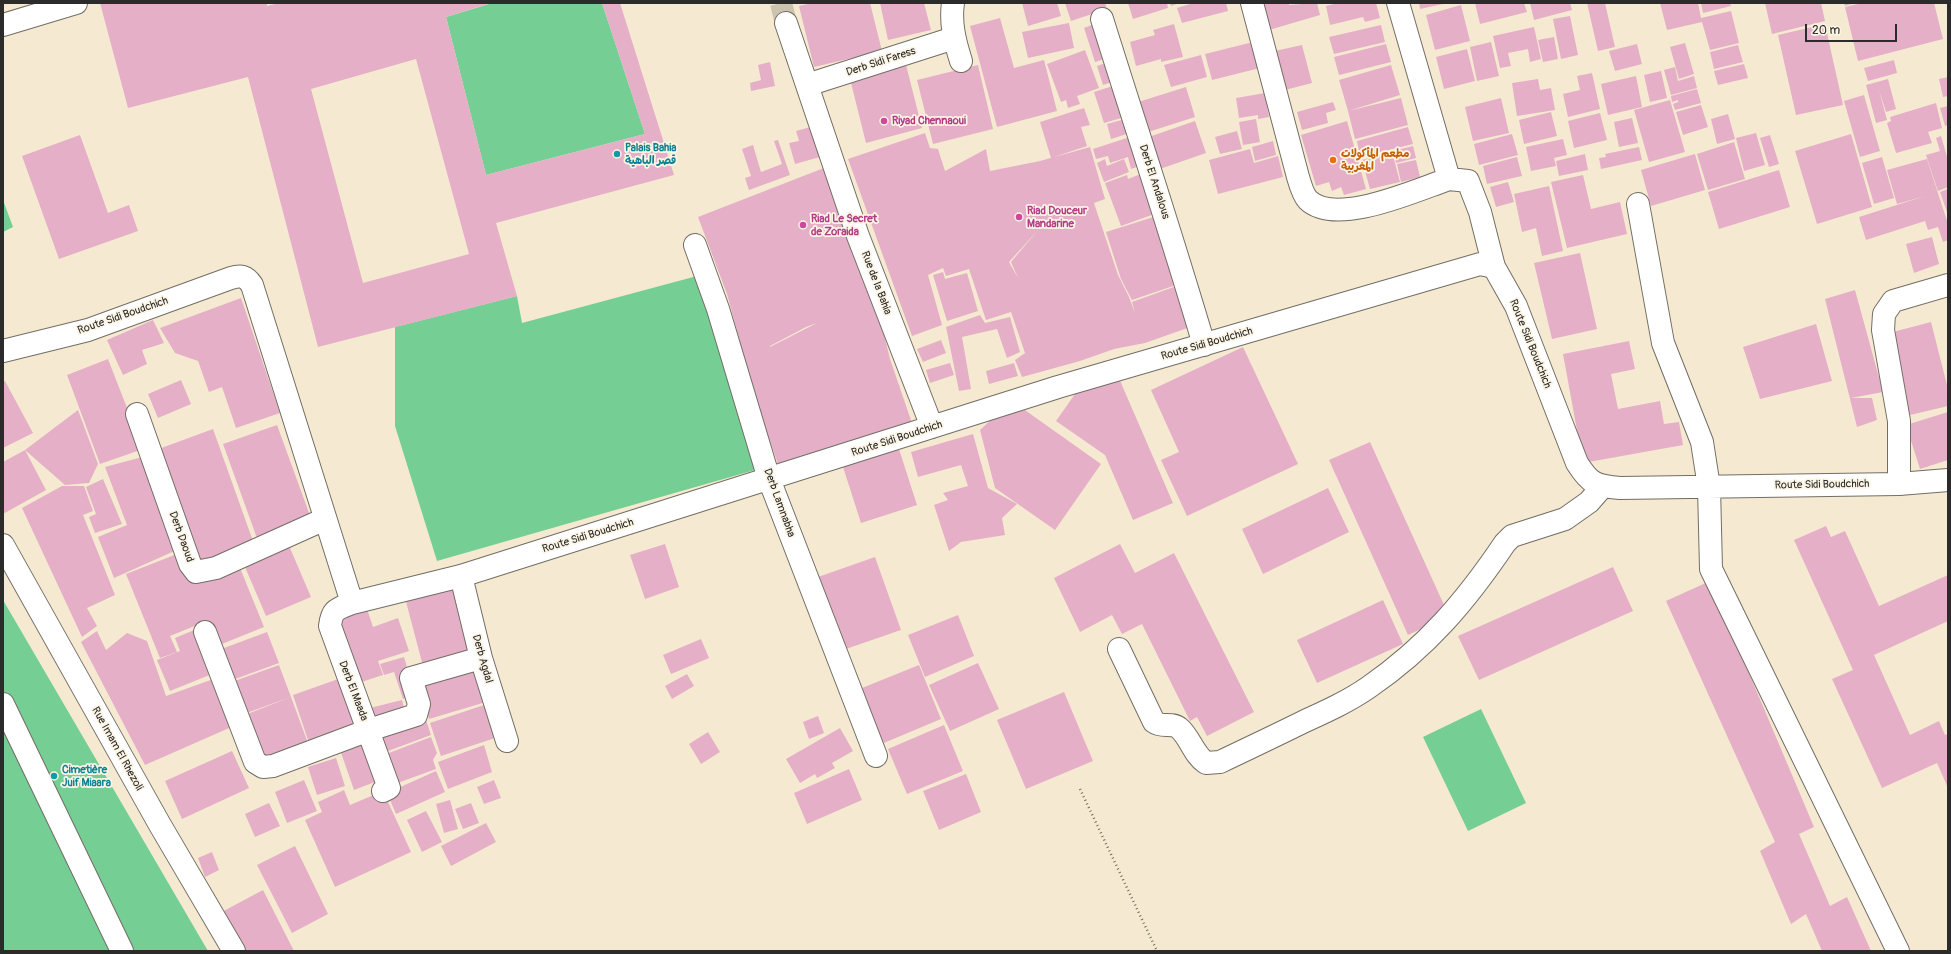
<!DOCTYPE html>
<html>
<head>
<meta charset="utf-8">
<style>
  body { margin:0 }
  #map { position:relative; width:1951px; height:954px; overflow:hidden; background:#f5ead1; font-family:Pangolin,sans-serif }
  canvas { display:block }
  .frame { position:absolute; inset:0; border:4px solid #2b2b2b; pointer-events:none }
  .scale { position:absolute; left:1805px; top:24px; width:92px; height:18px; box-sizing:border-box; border:2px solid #2b2b2b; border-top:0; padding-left:5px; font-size:12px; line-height:14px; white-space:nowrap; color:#2b2b2b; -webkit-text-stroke:3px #fcf5e5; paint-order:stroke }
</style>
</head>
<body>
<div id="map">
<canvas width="1951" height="954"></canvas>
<div class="frame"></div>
<div class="scale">20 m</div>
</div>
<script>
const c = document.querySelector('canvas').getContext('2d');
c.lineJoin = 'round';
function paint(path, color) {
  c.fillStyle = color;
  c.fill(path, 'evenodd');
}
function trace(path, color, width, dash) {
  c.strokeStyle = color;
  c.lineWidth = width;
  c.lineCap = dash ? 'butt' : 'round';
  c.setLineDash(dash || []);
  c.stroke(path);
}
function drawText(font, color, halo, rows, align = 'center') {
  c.font = font + ' Pangolin,"Playpen Sans Arabic",sans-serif';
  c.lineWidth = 3.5;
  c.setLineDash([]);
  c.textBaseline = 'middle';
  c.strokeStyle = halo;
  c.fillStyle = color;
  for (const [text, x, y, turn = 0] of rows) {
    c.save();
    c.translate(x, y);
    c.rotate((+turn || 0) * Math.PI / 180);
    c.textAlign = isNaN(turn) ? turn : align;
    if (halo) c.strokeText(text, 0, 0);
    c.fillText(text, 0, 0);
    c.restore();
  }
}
const green = new Path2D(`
  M492 3H602L645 134 486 175 446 17Z
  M3 200 13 227 3 232Z
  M697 276 762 468 437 561 395 426V327L517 296 522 323Z
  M3 600 208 951H3Z
  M1481 709 1526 803 1468 831 1423 737Z`);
const building = new Path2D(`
  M100 3H267V6L279 3H491L446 17 486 175 645 134 602 3H620L674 175 496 223 517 296 318 347 248 77 128 108ZM416 59 469 254 363 283 311 89Z
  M812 3H870L882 51 814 67 799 6Z
  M880 3H924L931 30 888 40Z
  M1022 3H1057L1061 16 1028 26Z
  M1065 3H1105L1107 9 1071 21Z
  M1128 3H1167L1168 8 1133 19Z
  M1170 3H1179L1171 6Z
  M1193 3H1226L1228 11 1182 23 1177 8Z
  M1268 3H1289V5L1317 3 1320 15 1269 30 1261 5Z
  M1338 3H1376L1380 18 1365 22 1363 17 1330 25 1326 6Z
  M1419 3H1443V4L1420 9Z
  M1475 3H1524L1527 12 1480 24Z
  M1530 3H1570L1572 10 1534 20Z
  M1587 3H1605L1615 47 1598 51Z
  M1660 3H1698L1701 18 1731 11 1739 43 1710 50 1702 22 1667 30Z
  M1701 3H1730L1731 6 1703 13Z
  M1765 3H1821L1825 21 1772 34Z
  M1844 3H1855L1845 6Z
  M1862 3H1934L1943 39 1858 61 1845 7Z
  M1461 5 1470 41 1435 50 1426 15Z
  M1570 16 1578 55 1561 59 1553 19Z
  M1000 18 1014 68 1044 60 1057 111 997 127 970 26Z
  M1099 22 1111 57 1095 62 1084 28Z
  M1069 23 1074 48 1028 58 1022 32Z
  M1174 24 1183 57 1161 62V59L1136 66 1130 42 1155 35 1153 30Z
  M1825 24 1843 105 1796 115 1778 35Z
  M1381 25 1385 42 1334 54 1329 37Z
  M1534 27 1541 59 1530 62 1528 49 1508 53 1511 66 1500 68 1493 36Z
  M1554 37 1558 59 1543 62 1538 40Z
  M1253 42 1260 68 1212 80 1205 54Z
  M1491 42 1499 76 1477 81 1470 47Z
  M1685 43 1694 74 1679 79 1670 47Z
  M1386 44 1391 62 1339 75 1334 57Z
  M1637 44 1642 64 1615 71 1609 51Z
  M1302 45 1312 83 1285 90 1275 51Z
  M1738 45 1743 62 1714 69 1710 52Z
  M902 49 922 128 866 143 846 63Z
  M1467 49 1475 81 1444 89 1436 57Z
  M1085 50 1099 88 1077 96 1080 104 1068 108 1066 100 1061 102 1047 64Z
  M1201 55 1207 77 1171 87 1164 65Z
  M1894 60 1897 73 1868 81 1864 68Z
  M1112 61 1118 80 1103 85 1097 66Z
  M770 62 775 86 751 91 750 83 761 80 758 65Z
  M1744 64 1748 78 1718 85 1714 71Z
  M978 65 993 129 933 144 917 80Z
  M1391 65 1400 95 1348 111 1339 80Z
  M1675 67 1678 81 1694 76 1697 88 1671 95 1664 70Z
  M1661 71 1667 98 1650 102 1644 75Z
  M1592 73 1600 109 1568 117 1563 94 1580 90 1577 76Z
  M1636 76 1642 107 1608 115 1601 84Z
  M1948 77V96L1943 97 1939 79Z
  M1538 79 1540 90 1551 88 1555 110 1517 116 1512 83Z
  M1888 79 1896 109 1886 112 1879 90 1887 120 1876 123 1866 85Z
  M1119 84 1128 116 1104 123 1094 92Z
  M1186 87 1195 117 1145 133 1135 103Z
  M1697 89 1701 103 1675 110 1673 104 1678 102V100L1672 102 1671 96Z
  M1265 93 1269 117 1258 119V115L1239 118 1236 98Z
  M1864 95 1880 151 1860 157 1844 101Z
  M1401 98 1408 125 1355 139 1348 111Z
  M1501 98 1509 133 1473 141 1465 107Z
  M1670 100 1685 152 1649 162 1634 110Z
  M1333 102 1336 110 1326 113 1328 123 1302 130 1297 112Z
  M1936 103 1942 128 1928 132 1932 143 1896 153 1887 123 1891 121 1890 117Z
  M1701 105 1708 127 1683 135 1676 112Z
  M1948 106V125L1945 126 1940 108Z
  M1084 108 1090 125 1081 127 1087 146 1051 158 1040 122Z
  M1551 112 1557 136 1524 144 1519 120Z
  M1600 113 1607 140 1574 148 1568 121Z
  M1728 114 1735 139 1717 144 1711 119Z
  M1129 118 1133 132 1111 139 1107 124Z
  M1632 118 1638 143 1619 147 1614 122Z
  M1256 119 1260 142 1243 145 1239 122Z
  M1195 121 1206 153 1157 170 1146 138Z
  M1347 121 1366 189 1344 195 1341 187 1332 191 1329 182 1316 186 1301 135Z
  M818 125 827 155 795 164 789 143 799 141 796 131Z
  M1408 127 1413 144 1360 157 1357 141Z
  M1237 131 1242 149 1220 154 1215 137Z
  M925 133 930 148 938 149 945 171 986 149 990 171 1040 161 1090 147 1105 199 1094 203 1118 275 1129 297 1135 313 1132 302 1182 284 1193 326 1145 343 1114 349 1080 361 1022 377 1015 360 1025 353 1011 312 986 320 969 269 946 276 943 268 928 275 942 325 912 336 848 159ZM1038 230 1011 262 1018 278 1009 262Z
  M1756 133 1765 165 1744 171 1736 138Z
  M1512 134 1518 155 1479 165 1474 144Z
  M1851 134 1872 207 1817 224 1795 151Z
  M80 135 108 213 129 205 138 231 59 259 22 156Z
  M1136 135 1145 164 1131 169 1128 157 1110 163 1108 156 1096 159 1093 149Z
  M1770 135 1779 164 1769 167 1760 138Z
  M1941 136 1948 160V187L1938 191 1926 155 1940 151 1936 138Z
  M1563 139 1567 155 1554 158 1556 166 1531 171 1526 147Z
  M778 140 790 175 749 190 745 178 751 176 742 149 753 145 761 172 782 164 774 141Z
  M1273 141 1276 155 1255 161 1252 147Z
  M1734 142 1745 179 1708 190 1697 154Z
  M1413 146 1416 158 1396 163 1393 151Z
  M1639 147 1642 160 1601 169 1599 158 1606 157 1605 154Z
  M1250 149 1254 163 1278 156 1283 177 1218 194 1209 160Z
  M1392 152 1400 182 1370 189 1362 160Z
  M1585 154 1588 170 1559 176 1556 161Z
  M1695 154 1705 190 1651 206 1641 170Z
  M1517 157 1522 176 1487 184 1483 166Z
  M1882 157 1894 198 1874 204 1862 163Z
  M1105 159 1107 166 1124 159 1129 172 1104 182 1097 163Z
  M1927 159 1948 224V240L1943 242 1938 227 1928 230 1925 221 1866 240 1859 217 1925 196 1897 204 1887 170Z
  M1416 160 1420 177 1401 182 1397 164Z
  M829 166 884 334 890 359 914 429 779 467 756 401 727 294 698 217ZM817 323 770 347V346L806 327Z
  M1779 170 1790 207 1719 229 1708 192Z
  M1146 172 1160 212 1121 226 1105 183 1127 175 1128 179Z
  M1583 175 1591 209 1620 202 1627 234 1567 248 1551 182Z
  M1508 182 1514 202 1496 207 1490 187Z
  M1549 186 1563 251 1542 256 1536 228 1522 232 1514 194Z
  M1948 189V215L1940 192Z
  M1160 215 1182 283 1132 300 1121 279 1106 232Z
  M1932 237 1939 264 1914 273 1906 244Z
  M1580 253 1597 329 1552 339 1534 263Z
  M943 272 945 279 967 273 978 311 947 321 933 275Z
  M1855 290 1883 392 1851 398H1872L1877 420 1857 427 1825 299Z
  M241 298 280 413 236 428 222 387 209 392 198 361 175 353 160 328Z
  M980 315 985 323 1010 317 1020 352 1007 358 997 329 962 337 971 389 959 391 946 327Z
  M153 320 164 343 142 350 147 364 123 375 107 340Z
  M1931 322 1948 389V406L1910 415 1889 333Z
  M1816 324 1832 381 1760 399 1743 347Z
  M941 340 946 353 923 362 917 349Z
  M1629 341 1635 369 1611 374 1618 409 1660 401 1664 424 1679 422 1683 445 1583 463 1563 354Z
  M1243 347 1298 464 1187 516 1161 460 1179 452 1151 390Z
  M108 359 143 449 100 464 67 375Z
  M950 363 954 375 930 383 926 370Z
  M1014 363 1018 376 989 384 986 371Z
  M1118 376 1173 503 1133 520 1105 455 1056 421 1075 394Z
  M181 380 191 404 158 418 148 394Z
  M5 381 33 433 3 448V382Z
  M1022 408 1101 464 1055 530 995 488 980 430 995 416Z
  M78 410 98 464 89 483 65 485 25 450 46 490 3 514V462L25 450Z
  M1948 412V460L1920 469 1906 425Z
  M277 425 312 521 258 541 223 444Z
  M213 429 254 544 197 564 156 450Z
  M973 434 988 488 1017 504 1002 518 1005 535 961 542 949 551 934 505 948 500 943 493 968 486 961 465 918 477 911 452Z
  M1370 442 1449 616 1408 635 1329 460Z
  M898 446 917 505 861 523 842 464Z
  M146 456 179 549 114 578 98 537 127 525 105 467Z
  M103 479 122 524 95 533 89 517 96 514 86 487Z
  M62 486H84L93 511 83 515 115 595 87 608 97 626 82 637 22 508Z
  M1328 488 1349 532 1263 574 1242 529Z
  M1826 526 1831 537 1845 531 1879 606 1948 575V621L1874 655 1910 735 1939 721 1945 735 1948 734V788L1937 763 1882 788 1832 679 1853 670 1794 540Z
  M287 541 311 597 266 616 242 560Z
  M665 544 679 587 645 599 630 555Z
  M1120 544 1135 573 1174 553 1254 712 1207 736 1197 717 1190 721 1142 624 1122 634 1112 615 1080 632 1054 578Z
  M182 552 193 581 238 563 264 627 217 646 207 621 170 636 177 652 160 658 126 574Z
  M875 557 901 630 843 650 818 577Z
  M1613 567 1633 611 1479 680 1458 636Z
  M1710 581 1814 827 1799 834 1830 906 1847 897 1871 951H1822L1806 914 1791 924 1760 851 1775 842 1666 601Z
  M452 582 471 657 424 670 404 594Z
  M1383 600 1403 644 1317 683 1297 640Z
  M365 603 373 627 398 618 409 651 378 661 383 675 352 685 337 612Z
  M958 615 974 656 925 677 908 635Z
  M199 628 217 672 170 691 157 660 180 651 175 638Z
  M97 631 106 650 127 633 147 641 166 696 219 677 236 725 145 765 81 642Z
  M267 632 279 663 227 682 216 651Z
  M701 639 709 658 671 674 663 655Z
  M404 657 415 695 403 699 394 672 384 675 380 664Z
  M475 663 486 702 429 719 418 680Z
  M978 663 999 709 950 731 929 685Z
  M279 665 291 697 241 715 229 683Z
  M919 665 941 719 879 745 857 690Z
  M687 674 694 686 672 699 665 686Z
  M344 677 361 728 310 746 293 695Z
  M1064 692 1093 761 1026 789 997 720Z
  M291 697 309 746 260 764 242 716Z
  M402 700 406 717 374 725 370 708Z
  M487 704 498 737 441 756 430 723Z
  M424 714 431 735 380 754 372 734Z
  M818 716 824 733 809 739 803 722Z
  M944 725 963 771 907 794 888 749Z
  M840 728 853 751 832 763 835 768 817 778 815 774 800 783 786 759Z
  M708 732 720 752 701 764 689 744Z
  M364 735 380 780 354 790 338 744Z
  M431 737 437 753 433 760 436 769 392 785 381 756Z
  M484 745 492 772 448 789 438 762Z
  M232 751 249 788 182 819 165 781Z
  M336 758 345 786 317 795 308 767Z
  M849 769 862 800 807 824 794 793Z
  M436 771 445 792 396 814 387 793Z
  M966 774 981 812 939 830 923 791Z
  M304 780 317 811 287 823 275 792Z
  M494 780 501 798 484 804 477 787Z
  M344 790 350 805 383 791 411 852 335 887 305 820 322 812 318 802Z
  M450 800 458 829 444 833 436 804Z
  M269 803 280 826 255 837 245 814Z
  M471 803 479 823 463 829 455 809Z
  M426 811 442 842 422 852 407 820Z
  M486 823 496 842 451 866 441 846Z
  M295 846 328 914 292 933 257 865Z
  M212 852 219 870 205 877 198 858Z
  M263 890 294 951H238L218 914Z`);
const minorTunnel = new Path2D(`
  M781 3 786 23`);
const path = new Path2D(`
  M1080 789 1157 951`);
const minor = new Path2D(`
  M953 3C950 23 955 42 961 61
  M1252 3 1298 177C1300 184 1303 195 1308 200 1336 227 1416 190 1449 179
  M1398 3 1449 179 1468 181 1480 212 1494 267
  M1102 19C1136 128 1172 236 1204 345
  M786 23 858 236 932 427
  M3 25 76 3
  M807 85 954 38
  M1638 204 1663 343 1702 442 1709 487 1711 569 1898 951
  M695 245 718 309 769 479 876 756
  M3 351 88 330 231 278C241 275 246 276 252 285L352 603
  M137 414 190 564 196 572 216 568 325 519
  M1899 484V421L1883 330 1884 314 1893 301 1948 285
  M3 545 160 825 234 951
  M461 576 481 658 507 741
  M205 632 255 762 263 767 273 766 369 730 416 715 419 704 411 678 481 658
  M1119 649 1154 722C1162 728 1172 722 1179 728 1190 737 1193 754 1206 763L1220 762C1249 748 1277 735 1305 721 1327 711 1349 701 1369 687 1427 647 1466 601 1505 543L1512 536 1565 519 1589 502 1603 486
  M3 704 122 951
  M383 791 389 788 330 626C332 609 337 609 352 603L461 576 1058 387 1480 264 1494 267 1516 306 1577 463C1590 484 1596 486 1620 488L1899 484 1948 480`);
const markers = [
  [884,121,4,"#d1479c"],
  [617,154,4,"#0f9aa8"],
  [1333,160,4,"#e8710a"],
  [1019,217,4,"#d1479c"],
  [803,225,4,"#d1479c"],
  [54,776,4,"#0f9aa8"]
];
const streetNames = [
  ["Derb Sidi Faress",881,62,-18],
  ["Derb El Andalous",1154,182,72],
  ["Rue de la Bahia",876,283,69],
  ["Route Sidi Boudchich",123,316,-19],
  ["Route Sidi Boudchich",1207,344,-16],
  ["Route Sidi Boudchich",1530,344,68],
  ["Route Sidi Boudchich",897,439,-18],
  ["Route Sidi Boudchich",1822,485,-1],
  ["Derb Lamnabha",779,503,70],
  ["Route Sidi Boudchich",588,536,-17],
  ["Derb Daoud",181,537,70],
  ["Derb Agdal",482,659,74],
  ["Derb El Maada",353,691,69],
  ["Rue Imam El Rhezoli",117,749,61]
];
const hotelNames = [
  ["Riyad Chennaoui",892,121],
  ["Riad Douceur",1027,211],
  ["Mandarine",1027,224],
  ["Riad Le Secret",811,219],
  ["de Zoraida",811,232]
];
const cultureNames = [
  ["Palais Bahia",625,148],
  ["قصر الباهية",625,161],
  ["Cimetière",62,770],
  ["Juif Miaara",62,783]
];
const foodNames = [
  ["مطعم المأكولات",1341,154],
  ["المغربية",1341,167]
];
paint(green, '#75ce94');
paint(building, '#e5afc7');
trace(minorTunnel, '#cdc4b0', 22, [22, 11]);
trace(minor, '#726e65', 24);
trace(path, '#726e65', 2.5, [1, 3]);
trace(minor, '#fff', 22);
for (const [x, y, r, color] of markers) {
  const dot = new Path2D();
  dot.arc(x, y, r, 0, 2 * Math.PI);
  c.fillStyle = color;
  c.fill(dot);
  trace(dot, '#fcf5e5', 1.5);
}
drawText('11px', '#2b2b2b', '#fcf5e5', streetNames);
drawText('bold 11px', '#b23c85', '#fcf5e5', hotelNames, 'left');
drawText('bold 11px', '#0d838f', '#fcf5e5', cultureNames, 'left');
drawText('bold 11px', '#c56008', '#fcf5e5', foodNames, 'left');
</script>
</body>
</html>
